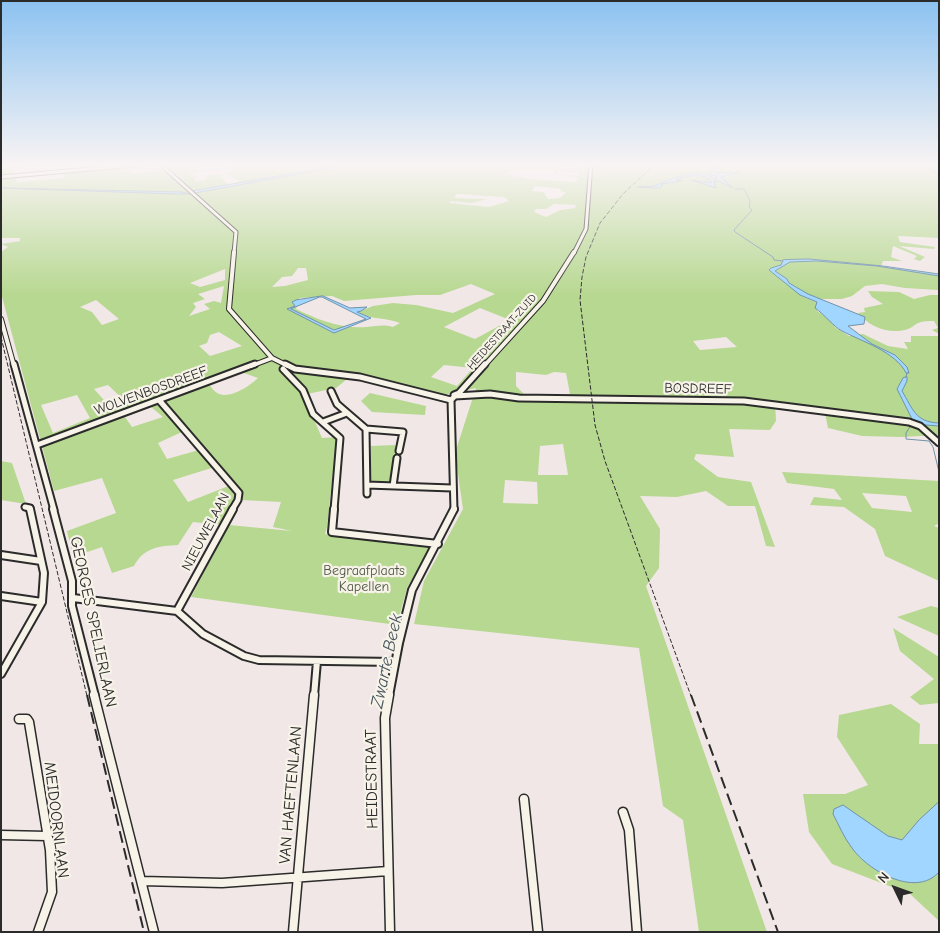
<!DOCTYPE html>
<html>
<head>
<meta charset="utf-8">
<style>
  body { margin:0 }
  #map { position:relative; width:940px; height:933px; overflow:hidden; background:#f2e7e7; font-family:"Comic Neue",sans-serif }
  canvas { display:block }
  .frame { position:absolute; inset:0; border:2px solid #2b2b2b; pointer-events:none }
  .north { position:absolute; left:870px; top:863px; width:50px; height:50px; -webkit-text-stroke:4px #f7f3e8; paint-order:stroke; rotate:312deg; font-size:14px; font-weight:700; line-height:20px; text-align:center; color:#2b2b2b }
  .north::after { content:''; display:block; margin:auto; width:18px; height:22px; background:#2b2b2b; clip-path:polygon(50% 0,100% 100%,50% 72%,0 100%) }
</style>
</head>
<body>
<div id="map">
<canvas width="940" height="933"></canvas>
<div class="frame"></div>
<div class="north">N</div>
</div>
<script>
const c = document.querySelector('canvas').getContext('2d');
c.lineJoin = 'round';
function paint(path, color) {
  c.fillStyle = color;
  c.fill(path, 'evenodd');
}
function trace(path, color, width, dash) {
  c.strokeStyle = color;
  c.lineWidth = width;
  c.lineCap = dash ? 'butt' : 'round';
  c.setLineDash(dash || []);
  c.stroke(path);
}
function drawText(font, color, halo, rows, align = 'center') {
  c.font = font + ' "Comic Neue",sans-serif';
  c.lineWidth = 4.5;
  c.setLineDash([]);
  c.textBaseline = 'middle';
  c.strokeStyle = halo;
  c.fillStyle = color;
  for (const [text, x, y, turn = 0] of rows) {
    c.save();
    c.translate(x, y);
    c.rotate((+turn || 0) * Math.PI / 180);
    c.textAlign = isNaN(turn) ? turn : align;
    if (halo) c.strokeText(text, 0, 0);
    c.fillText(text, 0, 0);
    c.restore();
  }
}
const green = new Path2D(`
  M6 164H69L14 168 17 182 63 178 66 172 129 168 134 174 162 170 156 164H195L205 171 189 174 197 176 194 181 205 180 208 175 218 174 228 184 240 182 225 173 234 170 227 166 232 164H561V169L579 171V164L939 165V238L898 236 900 242 935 247 934 249 899 246 925 257 920 261 914 259 917 256 893 246 891 257 902 261H883L881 266 939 274V290L905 288 882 284 865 286 852 296 842 299H821L800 292 801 296 818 303 817 311 828 318 836 328 849 336 863 334 888 346 908 349 904 342H911V336H939V435L902 437 862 436 828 428 824 408 775 404 776 421 770 430 729 429 734 457 696 454 694 459 718 477 751 482 775 547 766 546 755 506H728L706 491 677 497 640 496 660 529 659 568 646 586 767 932H699L683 820 663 806 639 648 414 624 424 581 463 509 455 453 476 388 443 395 352 375 336 388 307 394 303 386 300 387 322 438 337 437 327 527 325 534 431 546 407 588 397 625 191 597 229 525 292 531 273 527 281 502 241 500 224 525 193 522 178 545C160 546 144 547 134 566L112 573 102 547 73 557 67 531 116 513 102 478 54 491 1 293V252L8 247 1 244 20 241V238H1V169H4ZM514 170H554L553 174H557L558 171 579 173 578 176 563 175 579 178 575 182 530 179 505 174ZM535 186 561 189 560 191 566 192 560 198 548 199 543 192 532 191ZM457 194 504 197 509 201 489 207 450 203V201L472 203 487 199 454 198ZM554 204 576 205 575 208 560 210 546 217 534 212 536 209H546ZM298 268H306L308 280 285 286 272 287 282 277 292 276ZM225 269V280L200 287 190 283ZM471 284 495 294 453 313 416 305 393 303 373 306 358 312C370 320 386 317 400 323L393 327C383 324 377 326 367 327 340 329 319 320 296 309L299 298 332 296 344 301 416 295H440ZM224 286 221 303 214 301 204 304 210 309 189 316 196 307 193 303 205 299 198 294ZM96 300 119 319 102 325 92 312 80 307ZM480 308 510 320 475 339 444 327ZM219 332 242 346 210 356 199 346 207 343 210 335ZM726 337 737 347 700 350 693 341ZM444 365 473 368 457 386 431 377ZM241 372 258 378C250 386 229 400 217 393 214 391 211 387 209 384ZM516 372 546 375 554 372 566 373 570 394 546 397H527L516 386ZM108 385 128 404 113 410 94 389ZM77 395 90 418 53 433 41 405ZM151 407 163 417 132 427 125 417ZM184 431 199 450 167 459 158 443ZM563 444 568 475H538L540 446ZM218 466 231 485 188 502 173 480ZM505 480 537 482 538 504 503 503Z
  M868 291 899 292 914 299 930 295H939V334L932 330 938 328 934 321C929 321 923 321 918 323 915 324 912 328 908 329 890 335 869 327 858 313L865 312 864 308 883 304 872 297Z
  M370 393 426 406 425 415 372 412 361 401Z
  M395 445V453H402V456H395L390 482H371V446Z
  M1 461 12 463 26 504 1 500Z
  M782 472 939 481V523L934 526 939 528V581L885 556 875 529 844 507 810 505 814 497 842 500 834 489 787 483ZM862 493 906 496 912 512 872 508Z
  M931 606 939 608V636L897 617Z
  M893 628 939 657V703L920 705 910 697 934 679 900 651Z
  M891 704 920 724 919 744H939V921L910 894 832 864 809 832 803 794H845L868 785 837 737 839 715Z`);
const water = new Path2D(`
  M347 164H366L348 165 195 193 194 191Z
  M729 164H732L714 170 715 173 741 172 721 177 733 188 719 181 714 183 716 188 691 180 711 183V181C701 172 687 176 676 180L682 181 661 184 663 185 659 188 637 187C643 186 653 187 657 185 673 178 692 170 709 175L714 180 713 181 715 182 717 177 710 174 712 171 711 169Z
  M1 188 182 192 190 194H178Z
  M809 259 883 266 939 274V276L877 266 817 261 790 262 775 271 787 279 789 283 808 294 865 317 864 324 848 326 872 344 895 355 907 367 909 373H906C896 352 861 341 842 331 834 327 824 314 815 308L817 302 800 295 769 270 771 268 781 265 783 260Z
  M323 296 350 308 367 307 361 311 357 312 371 318 334 333 287 309 295 306 292 302 296 300ZM320 297H322L366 319 334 330 291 309Z
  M907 377V381L902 391C913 409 915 422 939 423V426L926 425 913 421 897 389 903 378Z
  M939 802V872C916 898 868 871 852 848 844 838 839 825 833 814L834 809 843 805 888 836 902 840 919 820Z`);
const stream = new Path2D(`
  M921 164 939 174
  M735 189H744L750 201
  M750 202 749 207 752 210 734 230 735 232 773 257 774 260 783 261
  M906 377 907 373
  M911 425 906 433V439L929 441 933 447 939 472
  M440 543 449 524
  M427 568 439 547
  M1 592 33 597
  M397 672 415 591`);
const minorFar4 = new Path2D(`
  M160 164 236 232 234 253
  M1 177 145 164
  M574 253 586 229 591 164`);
const minorFar3 = new Path2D(`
  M234 252 229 309 272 358 288 366
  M1 319 14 366
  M251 366 272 358
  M484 366 543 301 574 252`);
const minorFar2 = new Path2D(`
  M14 364 54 510
  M285 364 295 369 360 377 451 400
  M283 369 303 390 313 414 340 438 334 510
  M331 391 337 404 366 429 367 494
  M454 395 459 393 485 364
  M455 396 490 394 519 398 744 401 909 422 920 426 939 443
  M159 400 239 493 238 500 232 510
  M323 422 347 413
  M366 429 403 432 399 451
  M37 445 255 364
  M367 485 452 488
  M393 486 397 458
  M25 507 30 508V510
  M454 510 451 400 455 396`);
const minorFar1 = new Path2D(`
  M30 509 44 573 42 602
  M53 509 72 581V606L95 696
  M334 509 332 532 438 544
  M1 555 41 561
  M1 596 42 602
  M73 598 177 611 203 634 244 656 259 660 395 662
  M177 611 233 509
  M1 674 42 602
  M314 696 317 661
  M389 696 399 643 412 590 454 509`);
const minor = new Path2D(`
  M94 695 154 932
  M389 695 385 718 390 932
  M19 719H27L29 722 50 850 52 892 38 932
  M524 799 538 932
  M623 812 629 830 637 932
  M1 835 47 836
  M142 881 222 883 388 871
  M293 932 314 695`);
const railFar1 = new Path2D(`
  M655 164 623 194 600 223 586 257 582 277 580 300 595 425 605 461 691 696
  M1 337 87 696`);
const rail = new Path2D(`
  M87 695 144 932
  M691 695 778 932`);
const farStreetnames = [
  ["HEIDESTRAAT-ZUID",502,332,-48]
];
const streetNames = [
  ["BOSDREEF",698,389,1],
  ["WOLVENBOSDREEF",151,391,-20],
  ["NIEUWELAAN",206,532,-62]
];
const parkNames = [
  ["Begraafplaats",364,571],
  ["Kapellen",364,587]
];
const nearStreetnames = [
  ["GEORGES SPELIERLAAN",93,622,78],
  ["HEIDESTRAAT",372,779,-91],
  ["VAN HAEFTENLAAN",291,795,-85],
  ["MEIDOORNLAAN",56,820,83]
];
const nearWaternames = [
  ["Zwarte Beek",387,661,-78]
];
paint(green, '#b7d891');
paint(water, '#a0d6ff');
trace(water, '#7192aa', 1);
trace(stream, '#7192aa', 1);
trace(minorFar4, '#2b2b2b', 5);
trace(minorFar3, '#2b2b2b', 6);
trace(minorFar2, '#2b2b2b', 9);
trace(minorFar1, '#2b2b2b', 10);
trace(minor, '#2b2b2b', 11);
trace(minorFar4, '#f7f3e8', 3);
trace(minorFar3, '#f7f3e8', 4);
trace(minorFar2, '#f7f3e8', 5);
trace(minorFar1, '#f7f3e8', 6);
trace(minor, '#f7f3e8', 8);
trace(railFar1, '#2b2b2b', 1, [4.5, 2]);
trace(rail, '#2b2b2b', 2, [12, 5.5]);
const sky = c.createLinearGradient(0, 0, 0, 295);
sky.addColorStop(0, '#8bc2f1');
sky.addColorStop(0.56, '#f9f4f4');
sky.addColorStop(1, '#f9f4f400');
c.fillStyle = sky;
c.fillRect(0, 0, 940, 295);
drawText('11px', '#2b2b2b', '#f7f3e8', farStreetnames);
drawText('14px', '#2b2b2b', '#f7f3e8', streetNames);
drawText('14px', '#4e5644', '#f7f3e8', parkNames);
drawText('16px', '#2b2b2b', '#f7f3e8', nearStreetnames);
drawText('italic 18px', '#485660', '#f7f3e8', nearWaternames);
</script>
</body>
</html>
